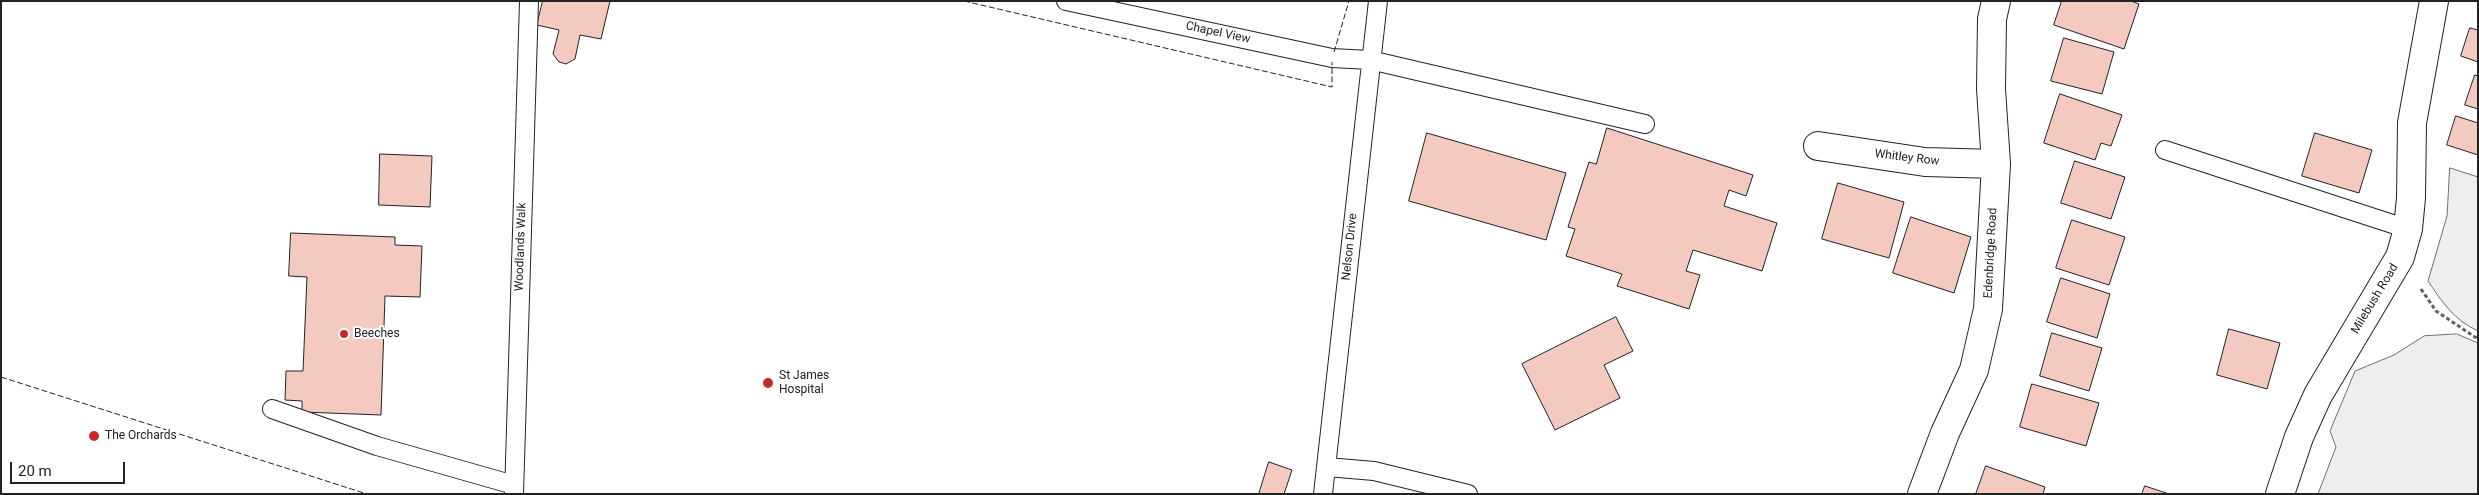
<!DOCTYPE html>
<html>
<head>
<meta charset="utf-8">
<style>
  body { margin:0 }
  #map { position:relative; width:2479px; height:495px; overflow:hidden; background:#fff; font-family:Roboto,sans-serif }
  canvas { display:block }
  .frame { position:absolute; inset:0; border:2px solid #222; pointer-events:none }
  .scale { position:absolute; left:10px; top:462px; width:115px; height:22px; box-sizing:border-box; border:2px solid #222; border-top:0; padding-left:6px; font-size:15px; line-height:18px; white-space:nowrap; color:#222; -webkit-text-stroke:4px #fff; paint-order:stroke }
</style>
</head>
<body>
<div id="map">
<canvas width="2479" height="495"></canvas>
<div class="frame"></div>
<div class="scale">20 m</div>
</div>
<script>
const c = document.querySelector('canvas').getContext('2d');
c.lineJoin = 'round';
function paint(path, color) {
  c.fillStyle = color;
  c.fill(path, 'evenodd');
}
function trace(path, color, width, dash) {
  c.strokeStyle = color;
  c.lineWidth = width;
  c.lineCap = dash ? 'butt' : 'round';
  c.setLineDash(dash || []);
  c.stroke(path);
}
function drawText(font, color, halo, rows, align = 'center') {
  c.font = font + ' Roboto,sans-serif';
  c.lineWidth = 4;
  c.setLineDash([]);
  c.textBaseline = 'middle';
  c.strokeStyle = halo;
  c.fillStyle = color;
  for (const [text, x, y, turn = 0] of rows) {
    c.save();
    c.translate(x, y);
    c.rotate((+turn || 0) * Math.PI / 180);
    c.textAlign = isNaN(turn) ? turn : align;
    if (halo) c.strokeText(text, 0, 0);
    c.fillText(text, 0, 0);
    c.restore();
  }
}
const green = new Path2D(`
  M2450 168 2478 177V331C2454 320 2442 302 2428 281L2447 216Z
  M2457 334 2478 343V494H2318L2336 447 2330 431 2355 371 2394 355 2424 336Z`);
const building = new Path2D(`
  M543 1H610L601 39 580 35 575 59 566 64 559 62 553 54 559 30 537 25Z
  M2062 1H2131L2139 4 2124 49 2054 25Z
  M2470 28 2478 30V62L2461 56Z
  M2064 38 2114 52 2102 94 2051 81Z
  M2475 75 2478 76V109L2465 105Z
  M2060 94 2122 115 2111 146 2101 143 2095 160 2044 143Z
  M2456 116 2478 123V155L2447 145Z
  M1607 128 1753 175 1746 196 1729 190 1724 206 1777 223 1762 271 1693 250 1686 271 1700 275 1689 309 1617 286 1622 274 1566 256 1575 229 1568 227 1589 162 1596 164Z
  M1427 133 1566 173 1546 240 1409 201Z
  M2315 133 2372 150 2359 193 2302 176Z
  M380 154 432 156 430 207 379 205Z
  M2075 161 2125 177 2111 219 2061 203Z
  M1838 183 1904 202 1889 258 1822 239Z
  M1911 217 1971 237 1954 293 1893 273Z
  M2072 220 2125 237 2109 285 2056 268Z
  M291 233 395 237V245L422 246 420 297 385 296 381 415 302 412V401L285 400 286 371H303L307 277 289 276Z
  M2061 278 2110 294 2097 338 2047 322Z
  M1616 317 1633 351 1604 365 1620 398 1555 430 1522 364Z
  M2229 329 2280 343 2267 389 2217 375Z
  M2052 333 2102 348 2089 391 2040 376Z
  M2032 384 2099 403 2086 446 2020 427Z
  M1269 462 1292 470 1284 494H1259Z
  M1986 466 2045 487 2043 494H1976Z
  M2145 486 2169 494H2142Z`);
const path = new Path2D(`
  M2421 289 2436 311 2478 339`);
const service = new Path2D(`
  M1066 1 1332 58 1370 60 1645 124
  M2165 150 2408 229
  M272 409 377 446 514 485
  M1327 467 1374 471 1468 494
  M514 494 529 1
  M1323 494 1378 1`);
const minor = new Path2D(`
  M1818 146 1925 162 1996 164
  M1922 494 1945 433 1974 370 1988 309 1996 164 1991 89 1992 19 1996 1
  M2280 494 2299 437 2318 395 2400 257 2408 229 2411 198 2412 123 2434 1`);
const fence = new Path2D(`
  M964 1 1332 87V62
  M1334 52 1349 1
  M1 377 367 494`);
const markers = [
  [344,334,5,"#c62828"],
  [768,383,6,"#c62828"],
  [94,436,6,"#c62828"]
];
const streetNames = [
  ["Chapel View",1218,33,12],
  ["Whitley Row",1907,158,7],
  ["Woodlands Walk",521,247,-88],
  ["Nelson Drive",1350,247,-84],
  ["Edenbridge Road",1991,253,-87],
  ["Milebush Road",2375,299,-59]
];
const poiNames = [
  ["Beeches",354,334],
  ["St James",779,376],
  ["Hospital",779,390],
  ["The Orchards",105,436]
];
paint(green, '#eee');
trace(green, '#6f6f6f', 1);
paint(building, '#f3c9c0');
trace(building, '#222', 1);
trace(service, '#222', 20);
trace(minor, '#222', 30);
trace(path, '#646464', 3, [4, 2.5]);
trace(service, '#fff', 18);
trace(minor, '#fff', 28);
trace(fence, '#222', 1, [6, 2.5]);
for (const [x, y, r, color] of markers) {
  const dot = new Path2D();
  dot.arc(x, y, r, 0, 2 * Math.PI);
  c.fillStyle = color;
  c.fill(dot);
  trace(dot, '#fff', 2);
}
drawText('12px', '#222', '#fff', streetNames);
drawText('12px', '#222', '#fff', poiNames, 'left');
</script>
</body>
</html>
